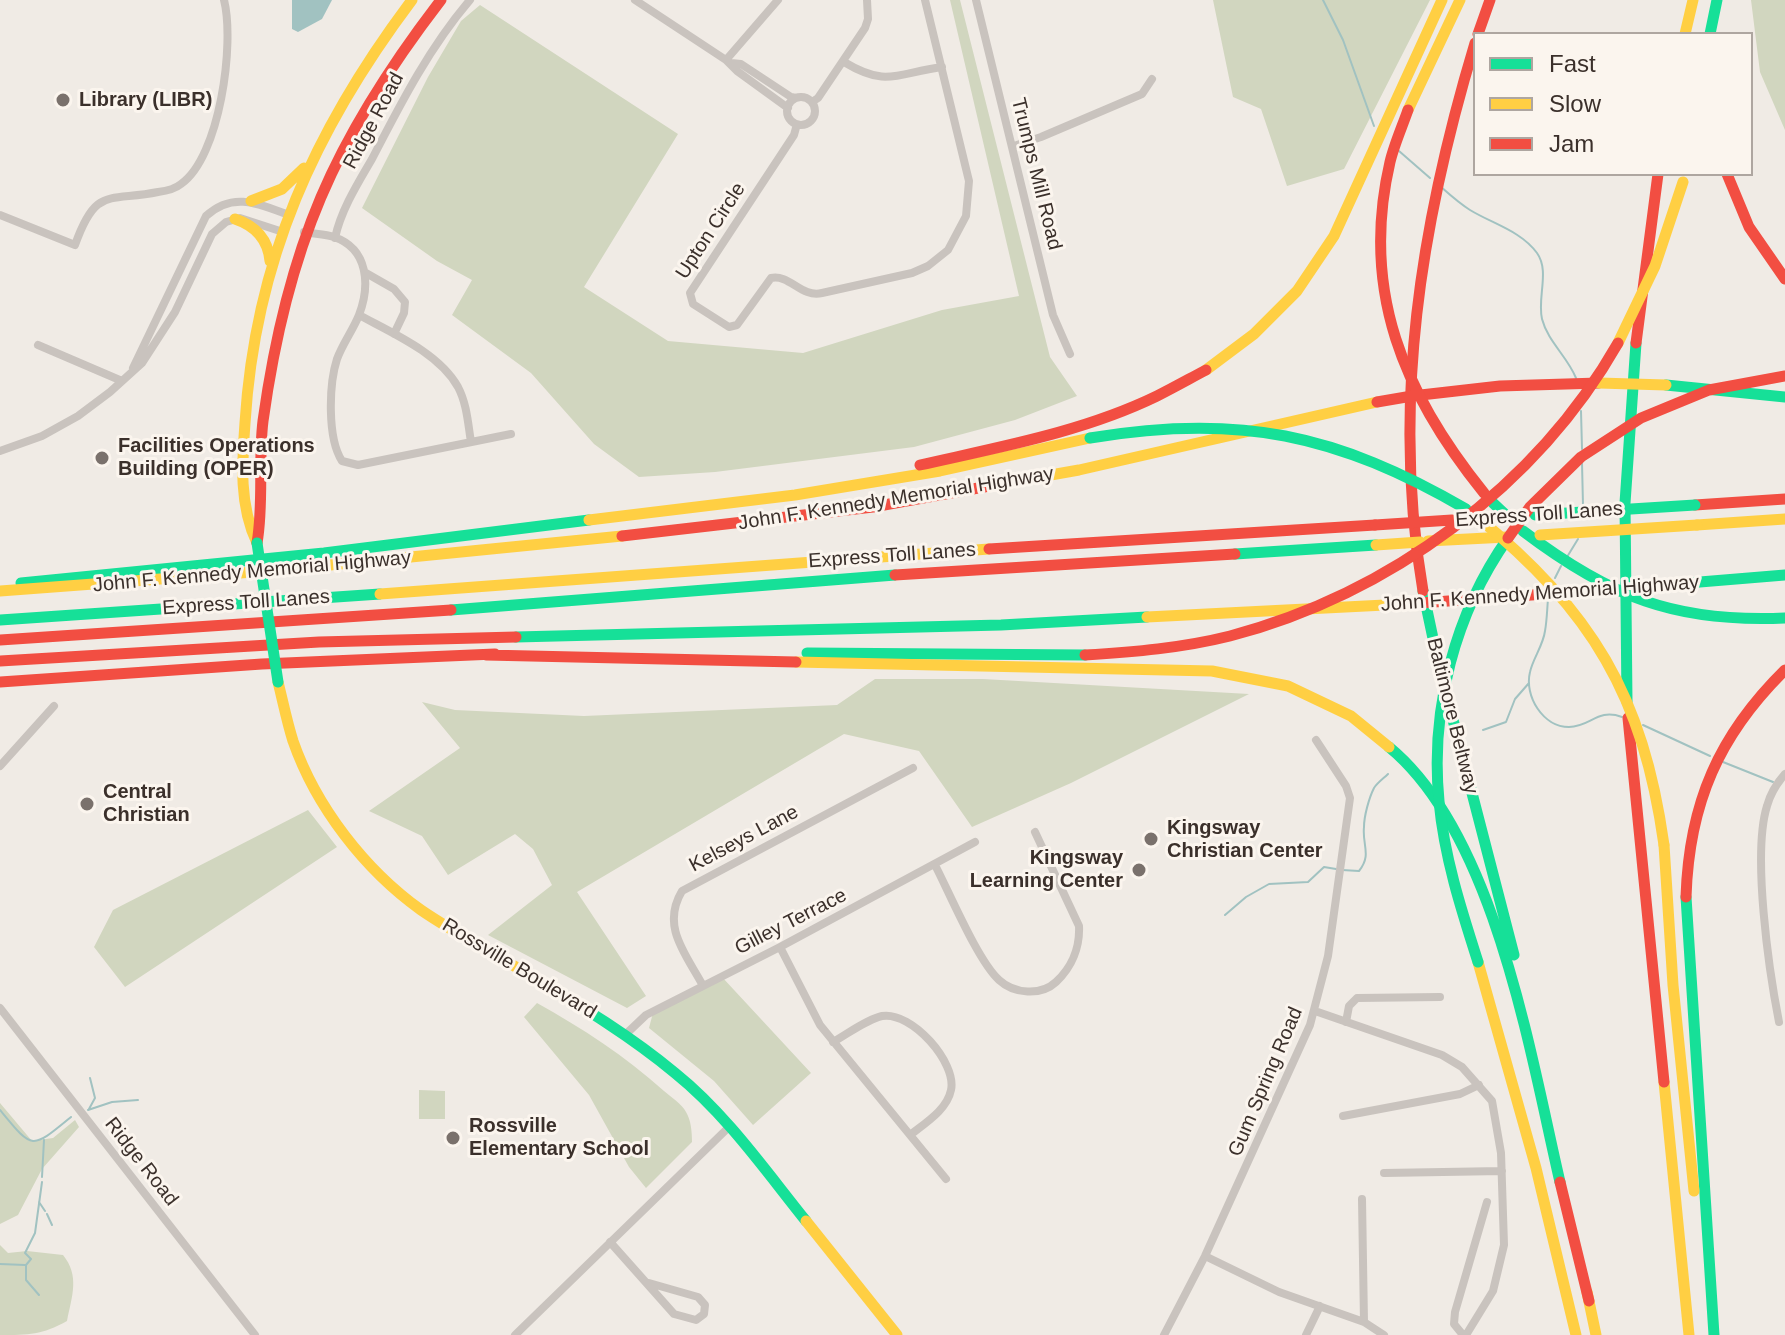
<!DOCTYPE html>
<html>
<head>
<meta charset="utf-8">
<style>
  body { margin:0 }
  #map { position:relative; width:1785px; height:1335px; overflow:hidden; background:#f0ebe5; font-family:Helvetica,sans-serif }
  canvas { display:block }
  .legend { position:absolute; left:1473px; top:32px; width:280px; height:144px; box-sizing:border-box; background:#fbf5ee; border:2px solid #aea6a0; margin:0; padding:10px 14px; list-style:none; font-size:24px; color:#3b302b }
  .legend li { display:flex; align-items:center; gap:16px; height:40px }
  .legend b { width:40px; border:2px solid #aea6a0 }
</style>
</head>
<body>
<div id="map">
<canvas width="1785" height="1335"></canvas>
<ul class="legend">
<li><b style="height:10px;background:#16e098"></b>Fast</li>
<li><b style="height:10px;background:#ffcf43"></b>Slow</li>
<li><b style="height:10px;background:#f24e42"></b>Jam</li>
</ul>
</div>
<script>
const c = document.querySelector('canvas').getContext('2d');
c.lineJoin = 'round';
function paint(path, color) {
  c.fillStyle = color;
  c.fill(path, 'evenodd');
}
function trace(path, color, width, dash) {
  c.strokeStyle = color;
  c.lineWidth = width;
  c.lineCap = dash ? 'butt' : 'round';
  c.setLineDash(dash || []);
  c.stroke(path);
}
function drawText(font, color, halo, rows, align = 'center') {
  c.font = font + ' Helvetica,sans-serif';
  c.lineWidth = 6;
  c.setLineDash([]);
  c.textBaseline = 'middle';
  c.strokeStyle = halo;
  c.fillStyle = color;
  for (const [text, x, y, turn = 0] of rows) {
    c.save();
    c.translate(x, y);
    c.rotate((+turn || 0) * Math.PI / 180);
    c.textAlign = isNaN(turn) ? turn : align;
    if (halo) c.strokeText(text, 0, 0);
    c.fillText(text, 0, 0);
    c.restore();
  }
}
const green = new Path2D(`
  M950 0H960L1050 357 1077 396 1015 420 914 447 715 472 639 477 594 444 531 373 452 315 472 280 437 261 362 208 428 77 461 21 480 5 678 134 584 287 668 341 803 353 942 310 1019 296Z
  M1213 0H1430L1344 169 1287 186 1261 109 1233 97Z
  M1751 0H1785V130L1760 72Z
  M875 679H983L1249 694 1071 783 972 827 919 751 844 734 577 892 646 996 627 1008 488 935 552 885 533 849 515 834 448 875 422 836 369 811 460 748 422 702 455 710 584 716 837 705Z
  M308 810 337 847 125 987 94 947 113 910Z
  M722 977 811 1073 753 1125 714 1081 649 1028 654 1009Z
  M537 1003C582 1028 625 1056 664 1091 671 1097 682 1104 686 1112 691 1120 692 1132 692 1142L646 1188 629 1167 589 1095 524 1017Z
  M419 1090 445 1091V1119H419Z
  M0 1103 32 1141 53 1138 75 1120 79 1127 42 1169 18 1215 0 1224Z
  M0 1245 8 1253 27 1251 63 1255C80 1276 72 1296 67 1321 42 1335 29 1335 0 1335Z`);
const water = new Path2D(`
  M292 0H332L322 19 298 32 292 29Z`);
const stream = new Path2D(`
  M1323 0 1343 40 1374 126
  M1399 151 1430 178
  M1441 187C1450 195 1460 204 1470 210 1493 224 1521 231 1537 253 1550 271 1537 298 1542 319 1548 342 1567 356 1576 378
  M1581 411 1582 449
  M1582 463 1583 505
  M1567 557 1578 539
  M1555 578 1561 566
  M1548 599C1547 610 1547 620 1545 631 1543 646 1533 658 1530 672 1524 696 1543 727 1569 727 1591 727 1597 708 1622 717
  M1643 725 1710 756
  M1483 730 1506 722 1515 699 1529 683
  M1723 762 1773 782
  M1342 870 1359 871C1372 855 1362 845 1364 827 1364 816 1369 798 1374 788 1377 783 1384 778 1388 774
  M1225 915 1246 897 1269 884 1308 882 1324 867 1336 869
  M89 1109 95 1098 90 1078
  M0 1110C33 1150 31 1150 71 1117
  M88 1110 112 1102 138 1100
  M42 1177 44 1140
  M39 1202 45 1211
  M47 1214 52 1225
  M0 1264 25 1265
  M39 1295 26 1280V1265L31 1259 25 1253 35 1233 42 1182`);
const street = new Path2D(`
  M635 0 726 60 737 71 788 108
  M976 0 1053 315 1070 354
  M726 60 778 0
  M844 62C887 88 897 73 942 67
  M731 63 741 64 791 97 796 98
  M787 111a14 14 0 1 1 28 0a14 14 0 1 1-28 0Z
  M812 102 818 98 865 28 868 19 867 0
  M797 124 794 135 690 293 693 304 729 327 737 325 771 278C790 274 801 298 822 293L912 273 928 266 948 250 966 216 969 181 925 0
  M1014 146 1041 137 1142 94 1152 79
  M0 215 75 245C96 186 108 202 158 192 166 191 175 189 181 184 220 157 235 43 224 0
  M304 232C314 234 325 234 334 237 369 249 370 286 359 315 353 330 343 343 337 359 329 384 327 438 342 461L358 465 511 434
  M335 238C341 210 358 183 372 159 401 103 429 48 470 0
  M366 273 394 289 405 302 404 313 394 334
  M359 315C392 333 439 353 458 387 467 404 468 424 471 442
  M38 345 122 381
  M133 368 206 216C233 191 259 204 289 215
  M0 451 42 436 78 416 110 392 142 363 175 312 212 234 226 222 240 218 283 232
  M0 766 54 706
  M935 865C950 894 978 961 999 980 1014 994 1041 996 1056 982 1072 967 1080 947 1079 926L1035 832
  M780 947 820 1025 946 1179
  M702 984C685 953 661 926 682 891L913 768
  M0 1008 255 1335
  M1315 1011 1442 1055 1462 1067 1492 1101 1501 1153 1504 1245 1493 1291 1466 1335
  M1346 1022 1349 1006 1357 998 1440 997
  M1779 1022C1769 971 1752 854 1767 806 1770 795 1777 783 1785 774
  M626 1034 646 1015 780 947 975 842
  M833 1042C848 1034 865 1020 882 1016 912 1011 957 1063 951 1090 947 1110 925 1123 910 1135
  M1343 1116 1460 1094 1479 1085
  M1384 1173 1502 1171
  M1362 1199 1364 1322
  M610 1242 674 1314 696 1320 704 1314 705 1305 698 1297 649 1283
  M1205 1256 1279 1292 1364 1322 1384 1335
  M515 1335 730 1126
  M1164 1335 1205 1256 1310 1025 1328 956 1350 798 1346 786 1316 740
  M1306 1335 1320 1306
  M1463 1335 1454 1324 1455 1312 1487 1202`);
const fast = new Path2D(`
  M1710 34 1717 0
  M1666 385 1785 397
  M1235 554 1376 545
  M21 583 324 553 589 520
  M1627 588 1785 575
  M1423 591 1438 662 1514 955
  M451 610 895 575
  M0 620 380 594
  M516 637 1001 625 1147 617
  M807 653 1085 655
  M1627 702 1625 503 1636 343
  M1389 747C1495 834 1530 1053 1560 1182
  M1686 897 1714 1335
  M521 970C574 1002 627 1033 675 1073 726 1114 765 1170 806 1221`);
const slow = new Path2D(`
  M1685 34 1693 0
  M1408 110 1460 0
  M251 201 282 189 304 168
  M235 219C256 226 268 239 270 261
  M1206 370 1254 334 1297 291 1334 236 1442 0
  M1028 479 1079 470 1377 402
  M589 520 795 495 940 471 1090 438
  M1697 525 1785 519
  M1428 541 1507 537
  M257 543C239 505 242 464 245 423 255 260 315 129 412 0
  M0 591 280 570 622 536
  M380 594 989 549
  M1147 617 1405 604
  M796 662 1212 671 1288 686 1351 716 1389 747
  M278 682C283 702 287 722 293 741 316 807 365 870 421 910 453 932 488 950 521 970
  M1664 845 1673 985 1694 1191
  M1478 962 1536 1168 1576 1335
  M1664 1082 1689 1335
  M806 1221 897 1335
  M1587 1292 1596 1335`);
const jam = new Path2D(`
  M1478 34 1490 0
  M1727 174 1749 227 1785 279
  M1636 343 1658 174
  M1412 396 1500 386 1599 383
  M920 465C999 447 1083 432 1157 396 1173 388 1189 379 1206 370
  M1695 505 1785 499
  M622 536 873 507 1028 479
  M257 543C264 503 258 462 263 421 287 247 334 139 441 0
  M989 549 1375 525
  M895 575 1235 554
  M1423 591C1391 405 1421 222 1475 43
  M1463 600 1600 590
  M0 640 451 610
  M486 655 796 662
  M0 661 319 642 516 637
  M0 682 262 664 495 654
  M1628 718 1664 1082
  M1686 897C1689 803 1719 735 1785 670
  M1560 1182 1589 1301`);
const fastBridge = new Path2D(`
  M1090 438C1238 413 1337 434 1466 509
  M1493 503 1510 519
  M1535 515 1695 505
  M1523 531C1610 597 1675 623 1785 618
  M257 543 278 682
  M1478 962C1461 909 1444 856 1439 801 1430 709 1455 613 1508 538`);
const slowBridge = new Path2D(`
  M1618 343 1655 266 1683 182
  M1599 383 1666 385
  M1476 516C1592 611 1643 695 1664 845
  M1540 535 1697 525
  M1376 545 1420 542`);
const jamBridge = new Path2D(`
  M1408 110C1402 127 1394 145 1390 162 1360 291 1404 394 1484 493
  M1377 402 1412 396
  M1375 525 1452 520
  M1508 538 1530 507 1581 457 1641 418 1709 390 1785 376
  M1405 604 1463 600
  M1085 655C1134 652 1182 648 1230 636 1389 594 1536 487 1618 343`);
const markers = [
  [63,100,8,"#7a716c"],
  [102,458,8,"#7a716c"],
  [87,804,8,"#7a716c"],
  [1151,839,8,"#7a716c"],
  [1139,870,8,"#7a716c"],
  [453,1138,8,"#7a716c"]
];
const poiNames = [
  ["Library (LIBR)",79,100],
  ["Facilities Operations",118,446],
  ["Building (OPER)",118,469],
  ["Central",103,792],
  ["Christian",103,815],
  ["Kingsway",1167,828],
  ["Christian Center",1167,851],
  ["Kingsway",1123,858,"right"],
  ["Learning Center",1123,881,"right"],
  ["Rossville",469,1126],
  ["Elementary School",469,1149]
];
const streetNames = [
  ["Ridge Road",374,121,-62],
  ["Trumps Mill Road",1036,174,76],
  ["Upton Circle",711,231,-57],
  ["John F. Kennedy Memorial Highway",896,499,-9],
  ["Express Toll Lanes",1539,515,-4],
  ["Express Toll Lanes",892,556,-4],
  ["John F. Kennedy Memorial Highway",252,572,-5],
  ["John F. Kennedy Memorial Highway",1540,594,-4],
  ["Express Toll Lanes",246,603,-4],
  ["Baltimore Beltway",1452,716,76],
  ["Kelseys Lane",744,839,-28],
  ["Gilley Terrace",791,922,-27],
  ["Rossville Boulevard",519,969,31],
  ["Gum Spring Road",1266,1082,-67],
  ["Ridge Road",141,1162,52]
];
paint(green, '#d1d6bf');
paint(water, '#a1c2c1');
trace(stream, '#a1c2c1', 2);
trace(street, '#c9c3be', 8);
trace(fast, '#16e098', 11);
trace(slow, '#ffcf43', 11);
trace(jam, '#f24e42', 11);
trace(fastBridge, '#16e098', 11);
trace(slowBridge, '#ffcf43', 11);
trace(jamBridge, '#f24e42', 11);
for (const [x, y, r, color] of markers) {
  const dot = new Path2D();
  dot.arc(x, y, r, 0, 2 * Math.PI);
  c.fillStyle = color;
  c.fill(dot);
  trace(dot, '#fbf5ee', 3);
}
drawText('bold 20px', '#3b302b', '#fbf5ee', poiNames, 'left');
drawText('20px', '#3b302b', '#fbf5ee', streetNames);
</script>
</body>
</html>
